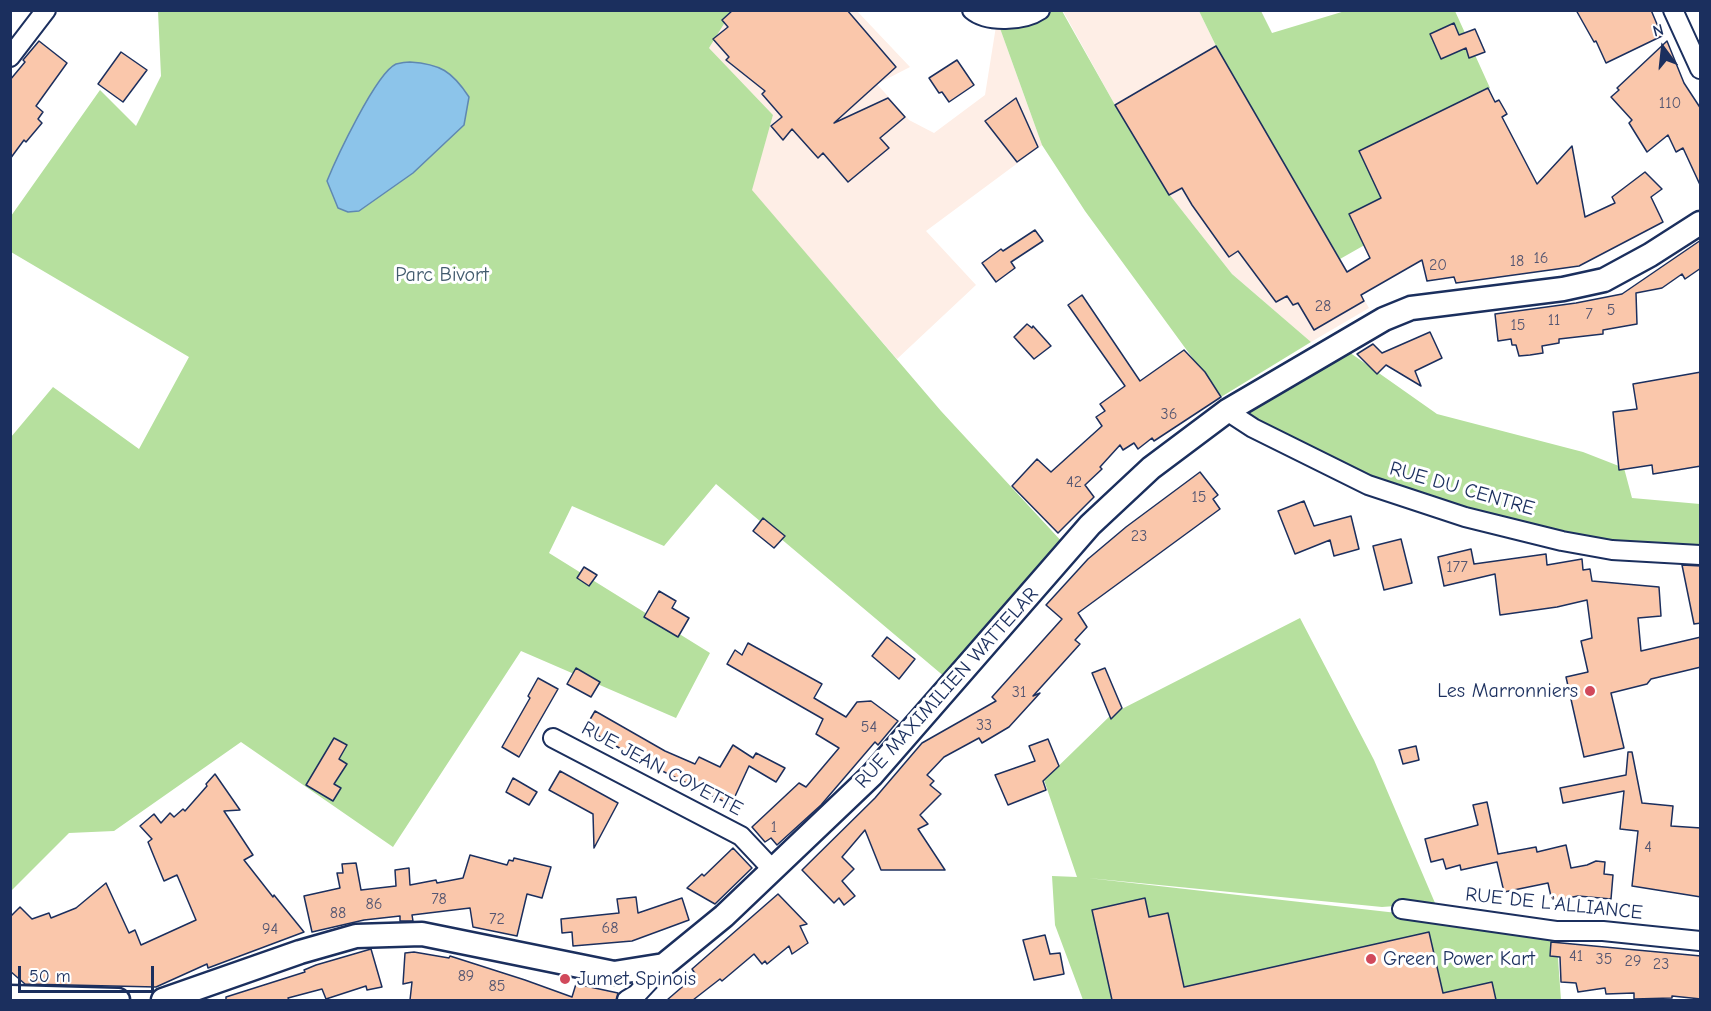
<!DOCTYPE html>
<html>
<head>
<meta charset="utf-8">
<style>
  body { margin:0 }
  #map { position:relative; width:1711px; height:1011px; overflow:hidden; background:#fff; font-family:"Comic Neue",sans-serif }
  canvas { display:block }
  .frame { position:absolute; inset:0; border:12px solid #1b2f5e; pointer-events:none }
  .north { position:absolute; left:1633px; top:18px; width:60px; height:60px; -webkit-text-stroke:4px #fff; paint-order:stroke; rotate:345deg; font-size:16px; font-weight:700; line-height:24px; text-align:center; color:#1b2f5e }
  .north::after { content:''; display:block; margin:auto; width:21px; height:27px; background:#1b2f5e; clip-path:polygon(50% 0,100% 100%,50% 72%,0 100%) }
  .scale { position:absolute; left:18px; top:966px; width:136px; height:27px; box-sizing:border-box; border:3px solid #1b2f5e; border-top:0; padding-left:8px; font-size:18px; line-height:21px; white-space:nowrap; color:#1b2f5e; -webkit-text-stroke:4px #fff; paint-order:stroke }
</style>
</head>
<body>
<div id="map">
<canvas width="1711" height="1011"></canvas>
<div class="frame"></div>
<div class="north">N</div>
<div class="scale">50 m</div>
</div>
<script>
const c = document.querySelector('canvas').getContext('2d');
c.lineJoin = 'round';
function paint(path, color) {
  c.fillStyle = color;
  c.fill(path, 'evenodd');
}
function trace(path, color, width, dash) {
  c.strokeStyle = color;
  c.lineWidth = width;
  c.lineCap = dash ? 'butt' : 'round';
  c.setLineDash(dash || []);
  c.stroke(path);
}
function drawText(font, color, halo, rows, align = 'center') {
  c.font = font + ' "Comic Neue",sans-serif';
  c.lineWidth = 6;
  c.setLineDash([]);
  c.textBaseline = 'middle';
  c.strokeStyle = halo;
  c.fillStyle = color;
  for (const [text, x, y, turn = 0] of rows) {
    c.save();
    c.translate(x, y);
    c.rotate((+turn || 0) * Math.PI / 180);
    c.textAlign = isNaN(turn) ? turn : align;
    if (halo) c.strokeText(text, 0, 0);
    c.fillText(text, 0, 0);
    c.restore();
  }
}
const built = new Path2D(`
  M732 11H857L910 67 877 84 909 120 934 133 985 95 997 20 1042 145 926 231 976 285 897 359 751 190 773 115 709 48Z
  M1063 11H1199L1216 46 1369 308 1311 342 1232 274 1169 194 1115 105Z`);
const green = new Path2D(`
  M158 11H732L709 48 773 115 752 190 941 411 1064 544 952 683 716 484 664 546 572 506 549 553 710 653 676 718 521 651 393 847 241 742 114 831 69 833 11 891V437L53 387 139 449 189 357 11 252V216L100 90 136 126 161 76Z
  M1052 11H1062L1115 105 1169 194 1232 274 1311 342 1221 397 1085 211 1042 145 997 20 1034 19Z
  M1199 11H1261L1272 33 1345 11H1455L1490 88 1359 151 1398 226 1340 259 1216 46Z
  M1339 345 1437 414 1583 452 1624 468 1632 498 1700 504V553L1571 542 1438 508 1227 411Z
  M1300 618 1374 760 1435 903 1382 907 1088 878 1556 931 1561 1000H1083L1055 925 1052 876 1077 877 1044 780 1112 714Z`);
const water = new Path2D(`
  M410 62C440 64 452 71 469 97L464 125 413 173 359 211 348 212 338 208 327 181C336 159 376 73 396 64 400 63 405 62 410 62Z`);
const building = new Path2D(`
  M733 10H847L896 67 834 123 888 98 905 117 880 138 889 148 848 182 823 153 818 158 792 129 783 140 771 126 782 117 762 94 765 91 726 60 729 57 713 39 728 27 722 20Z
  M1576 10H1651L1662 36 1606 63 1596 41 1594 42Z
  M1454 23 1459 35 1475 29 1485 52 1469 58 1466 48 1441 59 1430 34Z
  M39 41 67 63 36 106 43 112 38 119 42 123 26 142 24 140 10 159V80L25 62 23 60Z
  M1667 41 1684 83 1701 109V187L1683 148 1676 152 1668 135 1647 152 1629 123 1632 120 1611 97 1619 90 1617 88Z
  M1216 46 1347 272 1370 258 1349 214 1381 198 1359 151 1488 88 1495 102 1499 100 1507 114 1502 117 1537 184 1572 146 1585 217 1615 203 1612 197 1645 172 1662 189 1651 197 1663 222 1579 266 1456 283 1454 277 1427 281 1422 260 1361 295 1364 301 1314 330 1298 303 1293 305 1287 296 1276 302 1238 251 1229 257 1192 205 1182 188 1169 195 1115 105Z
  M121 52 147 70 123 102 98 84Z
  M957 60 974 85 949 102 942 92 939 93 929 78Z
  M1016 98 1038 147 1017 162 985 121Z
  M1035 230 1043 241 1011 262 1015 268 996 282 982 263 1001 249 1003 251Z
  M1701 240V268L1685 279 1682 274 1662 288 1636 293 1637 324 1603 330V334L1559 339V343L1542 346 1543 353 1530 355 1519 356 1516 345H1512L1511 339 1498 341 1495 314 1576 303 1622 294Z
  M1082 295 1140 381 1184 350 1205 372 1221 397 1154 441 1152 438 1138 449 1134 443 1123 450 1120 445 1100 467 1102 469 1085 485 1094 497 1058 533 1012 486 1037 459 1051 472 1102 426 1096 417 1105 411 1100 404 1125 386 1068 305Z
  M1027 324 1032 328 1033 326 1051 346 1034 359 1014 337Z
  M1430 332 1442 358 1415 371 1421 386 1386 365 1377 374 1357 354 1373 344 1382 353Z
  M1701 372V466L1653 474 1652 465 1619 470 1613 412 1637 409 1633 384Z
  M1200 472 1218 495 1213 499 1220 509 1078 613 1087 627 1075 640 1080 644 1033 696 1040 693 1009 727 982 743 979 738 944 757 927 775 934 781 930 785 941 794 920 815 928 824 918 829 945 870H881L865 830 842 857 854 869 842 881 855 896 844 905 839 898 834 903 802 870 875 798 922 743 996 701 992 697 1062 619 1046 605 1088 559 1126 527Z
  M1304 501 1314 526 1351 516 1359 549 1334 556 1330 540 1295 554 1278 511Z
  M763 518 785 536 774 548 753 531Z
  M1401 539 1412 583 1384 590 1373 546Z
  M1471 549 1474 564 1546 554 1547 565 1582 559 1583 570 1590 569 1592 581 1659 587 1661 616 1638 618 1641 651 1701 637V667L1651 679 1647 684 1611 693 1624 748 1584 757 1566 677 1588 672 1581 641 1592 638 1587 600 1557 607 1500 615 1495 574 1444 586 1438 557Z
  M1682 565 1701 566V623L1694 624Z
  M584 567 597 575 589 586 577 578Z
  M659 591 676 601 672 608 689 618 678 637 644 617Z
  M887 637 915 659 899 679 872 656Z
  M748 643 822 684 814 698 846 717 857 702 871 701 898 721 878 745 875 742 821 805 777 845 771 838 765 842 752 827 799 783 806 787 839 748 816 734 823 719 727 664 735 650 742 655Z
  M576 668 600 682 591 697 567 684Z
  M1105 668 1122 708 1111 719 1092 673Z
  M538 678 558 689 519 757 502 747 530 698 528 696Z
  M595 711 665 751 695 764 699 757 720 767 733 745 753 758 756 753 785 768 776 782 749 766 731 805 640 760 585 728Z
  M334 738 347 745 339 759 347 764 334 784 341 788 333 801 306 785Z
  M1048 739 1059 766 1043 781 1046 790 1008 805 995 775 1035 761 1029 746Z
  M1416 746 1419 760 1403 764 1399 750Z
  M1628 752H1632L1642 803 1673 806 1671 826 1701 828V897L1632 886 1638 831 1620 829 1624 791 1563 803 1560 788 1626 775Z
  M560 771 618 803 594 848 593 814 549 790Z
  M215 774 240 810 224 811 253 855 244 860 273 897 274 895 304 932 208 968 207 964 156 987 25 984 10 971V917L20 907 32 919 49 913 51 918 76 908 106 883 129 933 135 930 141 945 196 920 177 875 164 881 148 842 152 839 140 826 154 814 161 823 170 813 174 817 183 809 185 811 207 786 206 784Z
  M513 778 537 792 529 805 506 792Z
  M1487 802 1498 854 1536 847 1537 852 1566 845 1571 868 1587 865 1596 861 1605 862 1604 874 1613 875 1611 899 1578 896 1552 901 1548 883 1504 892 1497 862 1461 870 1460 865 1446 869 1443 859 1431 862 1425 839 1478 825 1473 805Z
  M733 848 752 868 715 904 687 888 702 874 704 876Z
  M470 855 507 865 509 860 513 861 514 858 551 867 542 898 527 894 517 936 473 927 470 908 412 915 413 921H400V916L364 920 312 932 304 896 340 888 337 873H343L342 864 356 863 361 890 396 886 395 870 409 868 410 885 436 880 437 883 463 878Z
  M778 894 807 924 800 926 808 943 792 954 789 946 767 964 765 961 762 964 754 954 722 981 720 979 693 1000H667L696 975 692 969Z
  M636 897 638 913 682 898 689 920 632 941 573 946 572 932 562 933 561 919 619 913 617 899Z
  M1145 898 1149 917 1168 913 1184 987 1429 932 1443 993 1492 982 1496 1000H1112L1092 910Z
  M1045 935 1050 954 1060 953 1064 974 1034 980 1023 940Z
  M1551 942 1701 956V999L1672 996V998L1634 999V993L1606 994 1605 988 1578 992 1576 983 1561 982 1560 957 1550 956Z
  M371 949 382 987 367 990 366 986 326 999 322 989 288 998 289 1000H226V997L305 972 304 970 316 965Z
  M414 952 449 958 450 956 525 980 572 997 576 984 618 993 616 1000H410L412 982 403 984 405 953Z`);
const minor = new Path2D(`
  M972 10C987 23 1024 21 1040 10
  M1673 10 1700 69
  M10 57 46 10
  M1227 411 1253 428 1368 485 1465 517 1562 541 1612 550 1700 555
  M553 738 741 836 773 870
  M1402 909 1556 931H1603L1700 941
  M627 1000 637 994 664 965`);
const tertiary = new Path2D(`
  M10 997 118 1000
  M163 1000 300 952 356 936 422 934 614 973 664 965 724 916 872 775 1090 525 1151 468 1227 411 1384 319 1411 308 1563 289 1604 280 1650 255 1700 223`);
const markers = [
  [1590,691,6,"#d1495b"],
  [1371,959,6,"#d1495b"],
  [565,979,6,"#d1495b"]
];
const numberNames = [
  ["110",1670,103],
  ["16",1541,258],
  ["18",1517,261],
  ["20",1438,265],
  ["28",1323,306],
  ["5",1611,310],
  ["7",1589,314],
  ["11",1554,320],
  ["15",1518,325],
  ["36",1169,414],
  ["42",1074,482],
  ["15",1199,497],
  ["23",1139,536],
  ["177",1457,567],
  ["31",1019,692],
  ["33",984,725],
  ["54",869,727],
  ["1",774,827],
  ["4",1648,847],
  ["78",439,899],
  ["86",374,904],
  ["88",338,913],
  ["72",497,919],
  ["68",610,928],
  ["94",270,929],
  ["41",1576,956],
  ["35",1604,959],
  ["29",1633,961],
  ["23",1661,964],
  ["89",466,976],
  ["85",497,986]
];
const parkNames = [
  ["Parc Bivort",442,275]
];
const streetNames = [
  ["RUE DU CENTRE",1462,489,16],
  ["RUE MAXIMILIEN WATTELAR",947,688,-48],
  ["RUE JEAN COYETTE",662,769,28],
  ["RUE DE L'ALLIANCE",1554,904,6]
];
const poiNames = [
  ["Les Marronniers",1578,691,"right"],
  ["Green Power Kart",1383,959],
  ["Jumet Spinois",577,979]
];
paint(built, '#feeee6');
paint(green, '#b6e09e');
paint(water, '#8cc4ea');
trace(water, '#5f88b2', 1.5);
paint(building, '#fac7ab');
trace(building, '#1b2f5e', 1.5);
trace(minor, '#1b2f5e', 22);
trace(tertiary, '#1b2f5e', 27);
trace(minor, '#fff', 18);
trace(tertiary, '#fff', 22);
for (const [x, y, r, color] of markers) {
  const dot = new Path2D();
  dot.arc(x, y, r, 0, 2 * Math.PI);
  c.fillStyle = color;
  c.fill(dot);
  trace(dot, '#fff', 2);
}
drawText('16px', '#535571', null, numberNames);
drawText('20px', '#425b6e', '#fff', parkNames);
drawText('20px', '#1b2f5e', '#fff', streetNames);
drawText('20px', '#1b2f5e', '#fff', poiNames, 'left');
</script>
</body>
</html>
